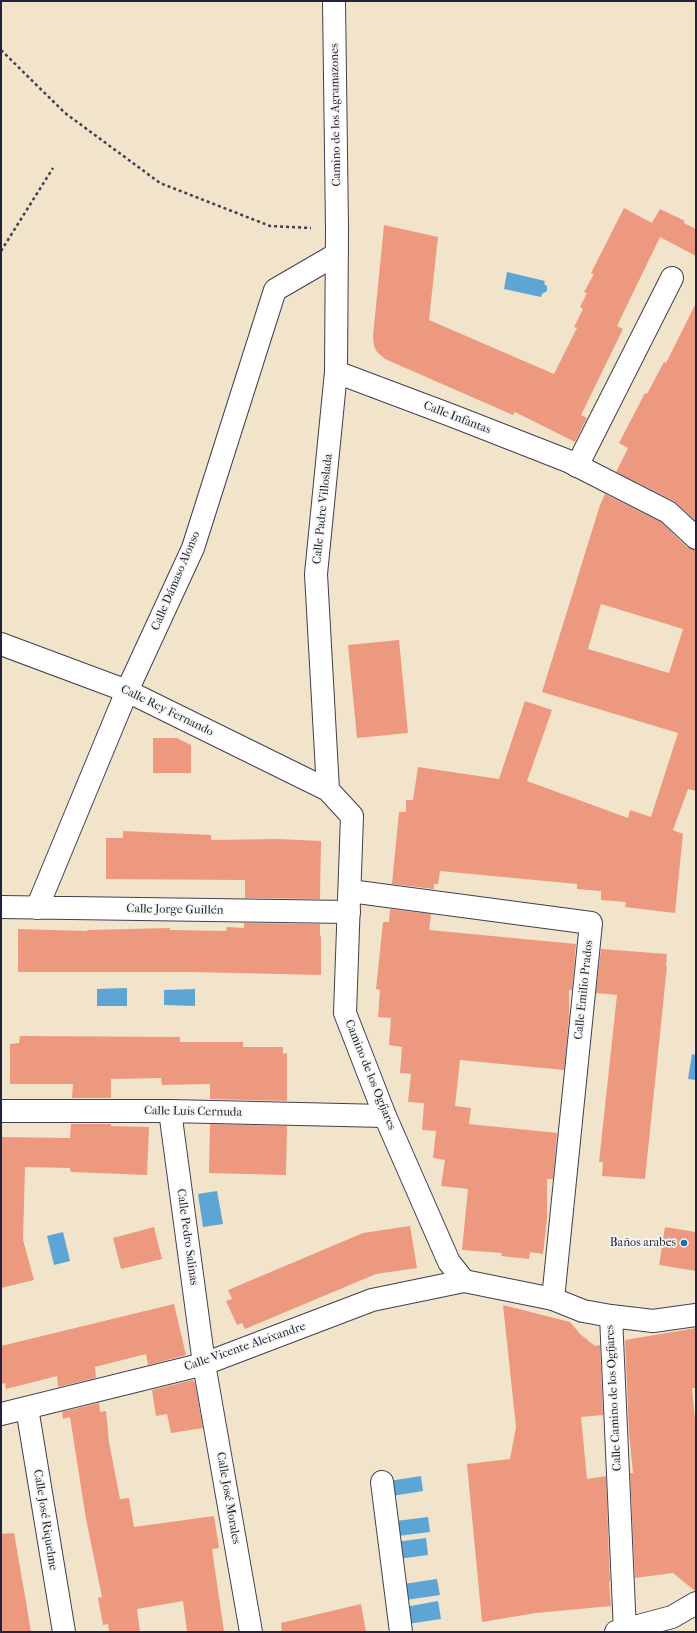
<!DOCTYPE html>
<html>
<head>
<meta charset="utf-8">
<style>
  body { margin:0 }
  #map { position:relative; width:697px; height:1633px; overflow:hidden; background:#f2e4cb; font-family:"IM FELL French Canon",serif }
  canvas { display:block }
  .frame { position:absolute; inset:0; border:2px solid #22223b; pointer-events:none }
</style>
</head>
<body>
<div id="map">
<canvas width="697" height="1633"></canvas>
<div class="frame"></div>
</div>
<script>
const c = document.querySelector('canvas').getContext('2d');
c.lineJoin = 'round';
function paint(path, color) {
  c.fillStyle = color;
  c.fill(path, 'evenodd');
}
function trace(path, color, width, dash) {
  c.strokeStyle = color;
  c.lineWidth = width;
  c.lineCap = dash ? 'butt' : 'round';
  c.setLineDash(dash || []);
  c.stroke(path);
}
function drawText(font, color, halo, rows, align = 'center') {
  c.font = font + ' "IM FELL French Canon",serif';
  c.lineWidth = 3.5;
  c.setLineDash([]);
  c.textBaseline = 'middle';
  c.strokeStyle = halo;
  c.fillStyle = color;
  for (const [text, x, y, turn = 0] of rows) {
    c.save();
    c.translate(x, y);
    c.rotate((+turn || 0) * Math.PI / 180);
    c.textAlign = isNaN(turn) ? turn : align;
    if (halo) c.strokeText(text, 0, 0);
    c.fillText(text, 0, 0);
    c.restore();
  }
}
const water = new Path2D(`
  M507 272 545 281 544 284 547 286V291L542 294 541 297 504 289Z
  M127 988V1006H97V989Z
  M195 989V1006L164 1005V990Z
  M692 1054 696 1055V1080L688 1079Z
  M217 1191 223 1224 203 1227 198 1194Z
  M63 1232 70 1261 54 1265 47 1236Z
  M421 1476 423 1491 392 1496 389 1481Z
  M428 1517 430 1532 398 1536 396 1521Z
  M426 1538 428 1555 398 1559 396 1542Z
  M437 1579 440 1595 406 1600 404 1584Z
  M438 1601 441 1619 408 1624 405 1607Z`);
const building = new Path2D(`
  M624 208 652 223 660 209 685 221 684 223 696 229V256L660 237 617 326 623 329 581 415 587 418 575 442 515 412 513 415 385 359 377 352 374 346 373 336 384 225 438 237 429 320 554 374 577 328 574 327 583 309 580 307 587 293 584 292 594 274 591 273Z
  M696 303V521L674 501 616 472 628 448 619 443 645 393 647 394 664 362 666 363Z
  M605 494 661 522 687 547 696 550V791L688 789 673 830 683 834 675 913 625 907 626 902 601 900V891L577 889V884L440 871 438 884H434V889L392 884 399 812H406V800H413L418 767 499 779 525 701 552 710 527 781 628 818 630 810 651 817 678 733 542 692 600 505ZM601 604 683 629 669 673 588 649Z
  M399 640 408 733 357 738 348 645Z
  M153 738H177L191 745V773H153Z
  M123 831 211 835V840L278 839 321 841 320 899 245 898V880L106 879V838H123Z
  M390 909 431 914 429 930 576 944 572 990H569V1017L564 1070 460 1060 455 1106 471 1108 469 1124 557 1133 553 1179H547V1218L543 1254 530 1252 529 1259 501 1256 502 1253 462 1250 468 1189 441 1186 445 1160 433 1158 436 1131 422 1130 424 1103 408 1102 411 1074 400 1073 402 1047 389 1045 391 1018 378 1017 380 990 376 989 383 922H389Z
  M244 923 320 924V936H321V975L190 972H18V929L87 931V930L170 928V930L226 931 227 927 244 928Z
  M601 949 667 954 666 966H667L645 1179 602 1176 603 1162H599L617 995 596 993Z
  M20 1036 180 1037V1042H243V1047H283V1054L287 1053V1101L210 1099V1084L162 1085 161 1078 111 1079V1098H72L73 1084H10V1044L19 1043Z
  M71 1124H111V1126L149 1127 147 1175 71 1172 70 1168 25 1167 23 1240 34 1280 1 1288V1137L70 1138Z
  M210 1124 287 1126 286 1175 209 1173Z
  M410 1226 417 1268 376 1274 245 1329 242 1323 237 1325 226 1301 232 1299 228 1290 363 1233Z
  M154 1227 162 1259 121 1269 113 1238Z
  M665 1227 696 1232V1271L659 1265Z
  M174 1304 186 1355 148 1365 146 1354 95 1367 96 1378 58 1387 57 1376 6 1389 5 1383 1 1384V1346Z
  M503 1305 570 1322 580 1334 595 1346 600 1345 603 1415 581 1417 587 1479 606 1476 610 1582H609L611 1606 536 1613 482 1622 467 1464 510 1459 516 1427Z
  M696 1328V1388H692L696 1430V1591H695L673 1573 635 1578 630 1473H633L629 1433 625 1340Z
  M193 1380 195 1383 203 1428 171 1433 167 1414 156 1416 152 1390Z
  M99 1403 100 1412 106 1411 109 1442 120 1499 129 1498 134 1527 214 1516 219 1548 212 1549 224 1632H187L183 1601 137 1609 140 1632H109L108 1624 103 1625 98 1598 102 1597 86 1519 70 1417 63 1419 62 1412Z
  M14 1533 25 1596 31 1632H1V1534Z
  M361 1604 366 1632H282L281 1623Z`);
const path = new Path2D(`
  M1 50 65 113 160 183 270 226 311 228
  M1 251 53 168`);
const minor = new Path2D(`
  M334 1 337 229 336 372
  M577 466 672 278
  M350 891 591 923 553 1299
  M1 907 349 912
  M37 908 127 691 193 548 275 290 337 254
  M1 1111H170L385 1116
  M170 1111 204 1364 251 1632
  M27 1408 64 1632
  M382 1482 401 1632`);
const tertiary = new Path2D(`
  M1 644 127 691 328 790 352 816 345 1013 385 1116 449 1262 464 1281
  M328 790 316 574 336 372 453 416 568 461 668 512 696 538
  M611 1316 625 1632
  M1 1414 204 1364 372 1300 464 1281 553 1299 583 1311 611 1316 653 1321 696 1315
  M616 1632 672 1617 696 1603`);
const markers = [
  [684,1243,4,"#1f6fb2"]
];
const streetNames = [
  ["Camino de los Agramazones",336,115,-91],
  ["Calle Infantas",457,418,21],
  ["Calle Padre Villoslada",323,509,-84],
  ["Calle Dámaso Alonso",176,581,-67],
  ["Calle Rey Fernando",167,711,26],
  ["Calle Jorge Guillén",175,910,1],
  ["Calle Emilio Prados",584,990,-84],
  ["Camino de los Ogíjares",370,1075,68],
  ["Calle Luis Cernuda",193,1112,1],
  ["Calle Pedro Salinas",187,1237,82],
  ["Calle Vicente Aleixandre",245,1347,-19],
  ["Calle Camino de los Ogíjares",614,1398,-93],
  ["Calle José Morales",228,1498,80],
  ["Calle José Riquelme",45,1520,81]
];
const poiNames = [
  ["Baños arabes",676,1243]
];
paint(water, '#5da5d4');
paint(building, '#ed997f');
trace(minor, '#413f51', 24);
trace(tertiary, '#413f51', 24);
trace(path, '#413f51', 2.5, [3, 3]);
trace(minor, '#fff', 22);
trace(tertiary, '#fff', 22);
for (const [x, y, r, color] of markers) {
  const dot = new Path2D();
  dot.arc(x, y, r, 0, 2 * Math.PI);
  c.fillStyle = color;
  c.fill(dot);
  trace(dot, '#f6f6f2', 1.5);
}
drawText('12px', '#22223b', '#f6f6f2', streetNames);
drawText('12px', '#22223b', '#f6f6f2', poiNames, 'right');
</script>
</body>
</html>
